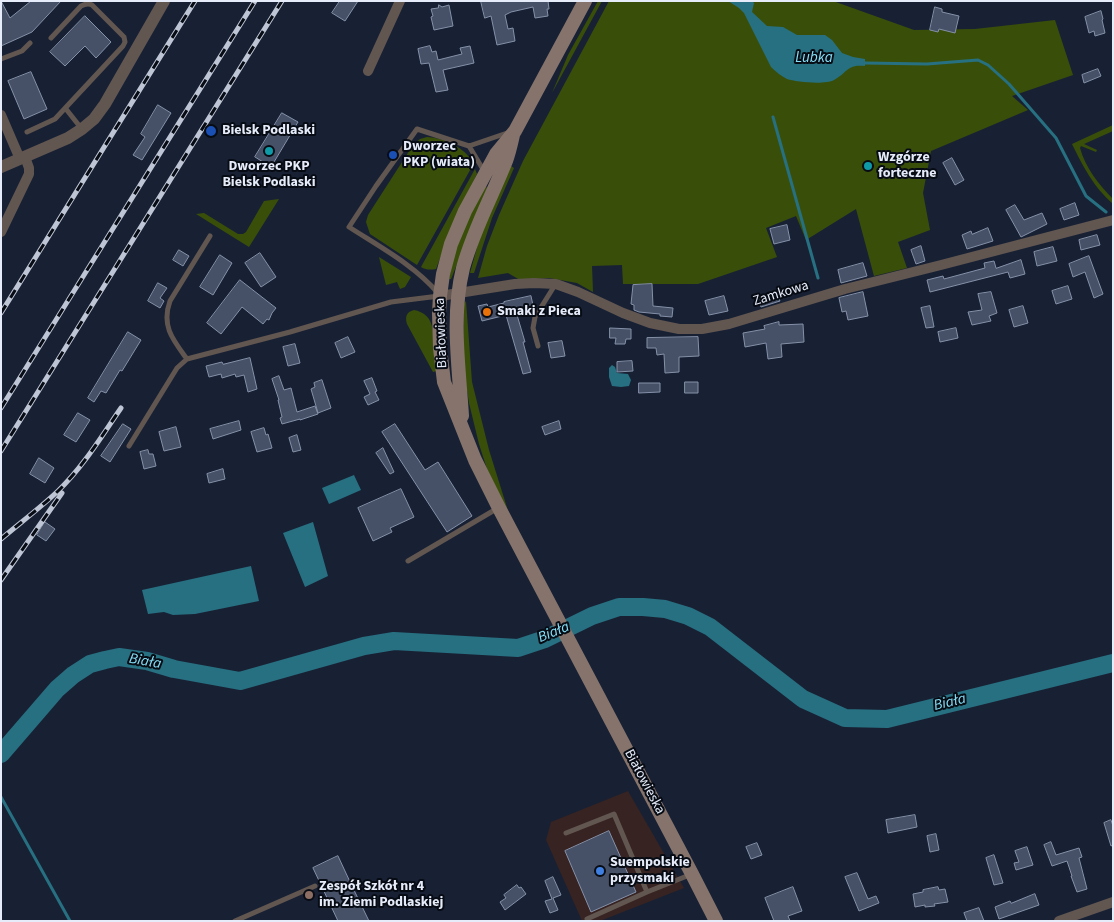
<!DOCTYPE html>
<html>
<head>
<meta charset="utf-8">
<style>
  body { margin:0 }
  #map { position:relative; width:1114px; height:922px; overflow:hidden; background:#182134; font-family:"Source Sans 3",sans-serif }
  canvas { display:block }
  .frame { position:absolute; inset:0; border:2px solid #e6ecfa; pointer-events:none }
</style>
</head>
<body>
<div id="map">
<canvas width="1114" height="922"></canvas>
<div class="frame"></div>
</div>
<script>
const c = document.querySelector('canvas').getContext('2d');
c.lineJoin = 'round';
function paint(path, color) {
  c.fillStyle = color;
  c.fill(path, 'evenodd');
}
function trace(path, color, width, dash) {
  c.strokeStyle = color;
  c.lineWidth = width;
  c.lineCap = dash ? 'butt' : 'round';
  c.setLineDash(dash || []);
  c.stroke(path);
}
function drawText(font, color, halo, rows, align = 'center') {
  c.font = font + ' "Source Sans 3",sans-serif';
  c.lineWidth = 4;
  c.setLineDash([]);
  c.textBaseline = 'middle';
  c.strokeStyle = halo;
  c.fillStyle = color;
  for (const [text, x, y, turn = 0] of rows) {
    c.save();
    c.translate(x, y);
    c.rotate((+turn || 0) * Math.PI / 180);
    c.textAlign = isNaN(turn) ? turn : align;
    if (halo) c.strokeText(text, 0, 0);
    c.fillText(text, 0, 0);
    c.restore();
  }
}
const commercial = new Path2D(`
  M628 791 684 888 600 921H582L546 840 551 822Z`);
const green = new Path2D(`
  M598 1H602L552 93 568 55Z
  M609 1H833L914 30 975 29 1055 20 1073 75 1012 96 1028 110 931 151 923 193 930 230 898 242 907 268 874 276 856 209 806 240 796 216 766 228 777 257 698 284H623L622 265 592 266 593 292 577 283 549 278 520 280 508 273 478 278 487 246 499 215 523 161Z
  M1113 125V131L1084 144 1097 150 1096 152 1081 146 1080 148C1085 167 1099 185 1113 199V204C1093 186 1084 168 1072 144Z
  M427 137C446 138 463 147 474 163L417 265 370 234 366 222 368 215 413 145 420 139Z
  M511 166 514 168 492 218 474 273H470L478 244 488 216Z
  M475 169 477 174 454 221 436 269C430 270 426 270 421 267Z
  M485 184 487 188 486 192 451 279H449L454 255 463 230Z
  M279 199 249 247 196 214 204 213 238 234H243L246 232 264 201Z
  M379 257 411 277 405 287 400 289 397 282 386 285Z
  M466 301 472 382 489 450 509 514 487 469 479 444 469 403 464 371 463 339 464 304Z
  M414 310C433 314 433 328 434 343 435 353 436 362 437 371L433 372 407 324C405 317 406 312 414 310Z`);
const water = new Path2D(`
  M728 1H752L754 3 752 12 767 26 783 27 797 35H825L832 40 842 53 853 57 865 59V66C847 64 847 73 834 80 825 85 796 82 787 79 781 76 776 72 771 67L744 13 739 8Z
  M612 365 615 367 617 373 628 374 631 380 629 386 621 387 612 386 609 377V368Z
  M354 475 361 490 329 504 322 488Z
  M313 522 328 576 305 587 283 533Z
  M251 566 259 601 195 614 173 615 164 612 148 614 142 590Z`);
const stream = new Path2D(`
  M865 63 927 64 978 60 988 65 1009 84 1056 138 1086 196 1106 212
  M773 117 818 278
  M1 797 70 921`);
const river = new Path2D(`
  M1 754 57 689 73 675 90 664 105 660 119 657 147 661 174 669 240 681 364 646 394 641 518 648 545 639 592 616 619 607H643L665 609 688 616 710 627 803 699 845 718 887 719 1113 663`);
const building = new Path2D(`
  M1 1 10 18 31 1H61L32 32 1 46Z
  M340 1H358L345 21 332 13Z
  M481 1H548L549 9H547L548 16 535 18 533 7 511 12 505 15 508 29 513 28 515 41 497 45 491 16 485 18Z
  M439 5 442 7 449 5 453 26 434 30 431 17 433 16 431 9 438 8Z
  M935 7 942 9V12L959 16 955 33 939 29 938 32 930 30Z
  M1101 11 1103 19 1102 20 1105 33 1095 36 1094 31 1089 33 1085 17Z
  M85 16 111 42 96 58 85 46 65 66 50 52Z
  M430 46 432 52 436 51 438 60 462 54 460 48 470 46 474 63 443 70 448 90 436 92 429 63 421 64 418 49Z
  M1098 69 1101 76 1084 83 1082 75Z
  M31 72 47 109 24 119 8 81Z
  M158 105 171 113 142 160 133 155 145 137 141 134Z
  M282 113 298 122 271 167 255 157Z
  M952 158 964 180 955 185 943 163Z
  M1075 203 1079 215 1064 220 1060 209Z
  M1015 205 1024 220 1042 213 1047 224 1021 237 1006 210Z
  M787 225 790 240 774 244 770 229Z
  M988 228 993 241 967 249 962 235 971 231 972 234Z
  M1097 235 1100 245 1081 250 1079 240Z
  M921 246 925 261 916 264 911 250Z
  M1053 247 1057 261 1037 266 1034 252Z
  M179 250 189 256 183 266 173 260Z
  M260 253 276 277 261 287 245 263Z
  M220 255 232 263 213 295 200 287Z
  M1089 256 1103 294 1094 298 1085 272 1073 277 1069 264Z
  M1021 260 1025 274 1010 278 1008 272 930 292 927 280 943 276 944 279 985 268 984 263 994 261 996 268Z
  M863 263 867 276 841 283 838 270Z
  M240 280 276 308 272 313 269 320 267 319 263 324 242 307 221 334 207 323Z
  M158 283 167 288 160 298 164 301 160 308 148 301Z
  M652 284 653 306 673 308 672 317 660 316V314L639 312 634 310V305L631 304 633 285Z
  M1068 286 1072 299 1056 304 1052 291Z
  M776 292 780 301 761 307 758 299Z
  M863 292 868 316 848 320 846 311 842 312 839 298Z
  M991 292 997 313 989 316 991 321 972 325 968 312 982 310 978 294Z
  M531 296 534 310 517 315 525 342H523L531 372 523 374 506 315 482 321 478 306 487 304 488 307 504 303V302Z
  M724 296 728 311 709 315 705 301Z
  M930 306 934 327 926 328 921 308Z
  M1023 306 1028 323 1014 327 1009 310Z
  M779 322V325L803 324 804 342 781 344 782 357 768 359 766 343 745 347 743 333 765 329 764 326Z
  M610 328 631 329V339H626L625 344H615L616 338H610Z
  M956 328 958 338 940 342 938 332Z
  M128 332 141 340 122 371 120 370 106 393 101 391 94 402 88 398Z
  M348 337 355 352 341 358 335 343Z
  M698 337 699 356 679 357V372L665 373 664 354 657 355 656 348H647V338Z
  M562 341 565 356 551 358 548 343Z
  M295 344 300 363 288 366 283 347Z
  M250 358 257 389 248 392 244 375 236 377 235 374 222 378 221 374 209 377 206 366 222 362 223 364Z
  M632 361 633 371 617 372V362Z
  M279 376 284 390 291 388 297 412 315 406 318 414 300 420V419L282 424 280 418 282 417 278 400H279L272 379Z
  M372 378 377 391 375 392 379 400 368 405 364 397 370 394 364 381Z
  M322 380 331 408 318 413 311 389 315 387 314 383Z
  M685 382H698V393H685Z
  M639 383H660V392L639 393Z
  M78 413 90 420 76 442 64 435Z
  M239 421 241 430 213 439 210 429Z
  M559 421 561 429 545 435 542 427Z
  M123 424 131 429 110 462 101 456Z
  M395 424 425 470 438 462 472 516 447 532 382 432Z
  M176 427 181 447 164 451 159 432Z
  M264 428 266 435 268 434 272 448 257 452 251 432Z
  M297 435 301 450 293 452 289 438Z
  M383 448 394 472 390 474 376 453Z
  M148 450 149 454H153L156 466 144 469 140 452Z
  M39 458 54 468 45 483 30 474Z
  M223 469 225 479 209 483 207 474Z
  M401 489 414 517 390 528 392 532 373 541 358 508Z
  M45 522 55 529 46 541 37 535Z
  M915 815 917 827 888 833 886 820Z
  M1111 820 1113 826V845L1111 846 1104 823Z
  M609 831 636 892 591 912 565 851Z
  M936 834 939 850 930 852 927 836Z
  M1051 842 1056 855 1079 848 1082 857 1079 858 1087 889 1077 892 1071 876H1072L1067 861 1052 866 1044 845Z
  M757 843 762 855 751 859 746 847Z
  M1027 847 1033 865 1016 870 1014 863 1019 862 1015 851Z
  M994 855 1003 883 994 885 986 858Z
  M338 856 351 884 369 921H338L313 868Z
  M857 873 868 899 876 896 879 903 859 911 845 877Z
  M553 877 561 895 553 898 558 910 550 913 545 901 552 899 545 881Z
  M517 885 519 888 521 887 526 894 505 910 500 902 506 898 504 895Z
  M793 887 802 911 788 916 790 921H774L765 898Z
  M938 887 939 890 945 889 948 902 934 904 935 906 925 907V905L915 907 913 894 923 892V890Z
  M1035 894 1039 905 999 919 995 907 1010 901 1011 903Z
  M979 908 984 921H967L964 913Z`);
const service = new Path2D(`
  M1 59 22 51 30 43
  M66 109 81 128
  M27 132 55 119 123 46 125 42 124 37 92 5C88 3 85 4 81 6L51 38
  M469 146 484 171
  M438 293C414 265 380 247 349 227L376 186 417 129 469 146 510 132
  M538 346 533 328 535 317 555 285
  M187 359C173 340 161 326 170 301L210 236
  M129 446 177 368 187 359 290 332 391 302 439 296
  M408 561 498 508
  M566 833 614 814 647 892
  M587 919 647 892 692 874
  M235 921 315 886`);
const minor = new Path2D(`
  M368 71 400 1
  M1 115 20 159
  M1 232 29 174V168L25 157
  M440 296 515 284 534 283 556 284 578 292 623 313 650 323 679 329H702L729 324 845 289 941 265 1113 220
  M1059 921 1113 902`);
const tertiary = new Path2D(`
  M1 167 68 138 82 129 94 119 105 104 164 1`);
const secondary = new Path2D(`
  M585 1 515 131 496 154 465 211 451 244 443 274 440 296 439 313 440 348 444 382 475 460 499 508 692 874 716 921
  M462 416C459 366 451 317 463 268 473 231 492 196 506 161 509 153 511 144 513 135`);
const rail = new Path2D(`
  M1 313 195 1
  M1 408 255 1
  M1 451 282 1
  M1 539C20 523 40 508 58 491 83 467 101 437 121 408
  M1 580 62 493`);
const markers = [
  [211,131,6,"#1a4fb4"],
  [269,151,5,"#0f9aa8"],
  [393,155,5,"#1a4fb4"],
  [868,166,5,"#0f9aa8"],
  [487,312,5,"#e8710a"],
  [600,871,5,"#3f7fe0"],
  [309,895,5,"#8d6e63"]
];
const poiNames = [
  ["Bielsk Podlaski",222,131],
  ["Dworzec",403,147],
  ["PKP (wiata)",403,163],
  ["Wzgórze",878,158],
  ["forteczne",878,174],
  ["Dworzec PKP",269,167,"center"],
  ["Bielsk Podlaski",269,183,"center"],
  ["Smaki z Pieca",497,312],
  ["Suempolskie",610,863],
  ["przysmaki",610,879],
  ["Zespół Szkół nr 4",319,887],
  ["im. Ziemi Podlaskiej",319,903]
];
const streetNames = [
  ["Zamkowa",781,294,-17],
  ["Białowieska",442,333,-92],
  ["Białowieska",644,782,62]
];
const waterNames = [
  ["Lubka",814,59],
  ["Biała",554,633,-22],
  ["Biała",145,662,10],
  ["Biała",950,703,-14]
];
paint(commercial, '#362322');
paint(green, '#394f09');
paint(water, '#277081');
trace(stream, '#277081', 3);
trace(river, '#277081', 18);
paint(building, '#465066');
trace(building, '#8591a9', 1);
trace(service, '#625651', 5);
trace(minor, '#625651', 10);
trace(tertiary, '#625651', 12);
trace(secondary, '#86746c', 14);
trace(rail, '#bec5d4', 5);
trace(rail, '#070b13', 3, [9]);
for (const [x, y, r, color] of markers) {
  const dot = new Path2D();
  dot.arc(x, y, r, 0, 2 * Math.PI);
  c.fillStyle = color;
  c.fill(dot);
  trace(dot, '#070b13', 2);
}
drawText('bold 14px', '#e6ecfa', '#070b13', poiNames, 'left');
drawText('14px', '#e6ecfa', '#070b13', streetNames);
drawText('italic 15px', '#86e1f9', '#070b13', waterNames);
</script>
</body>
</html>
